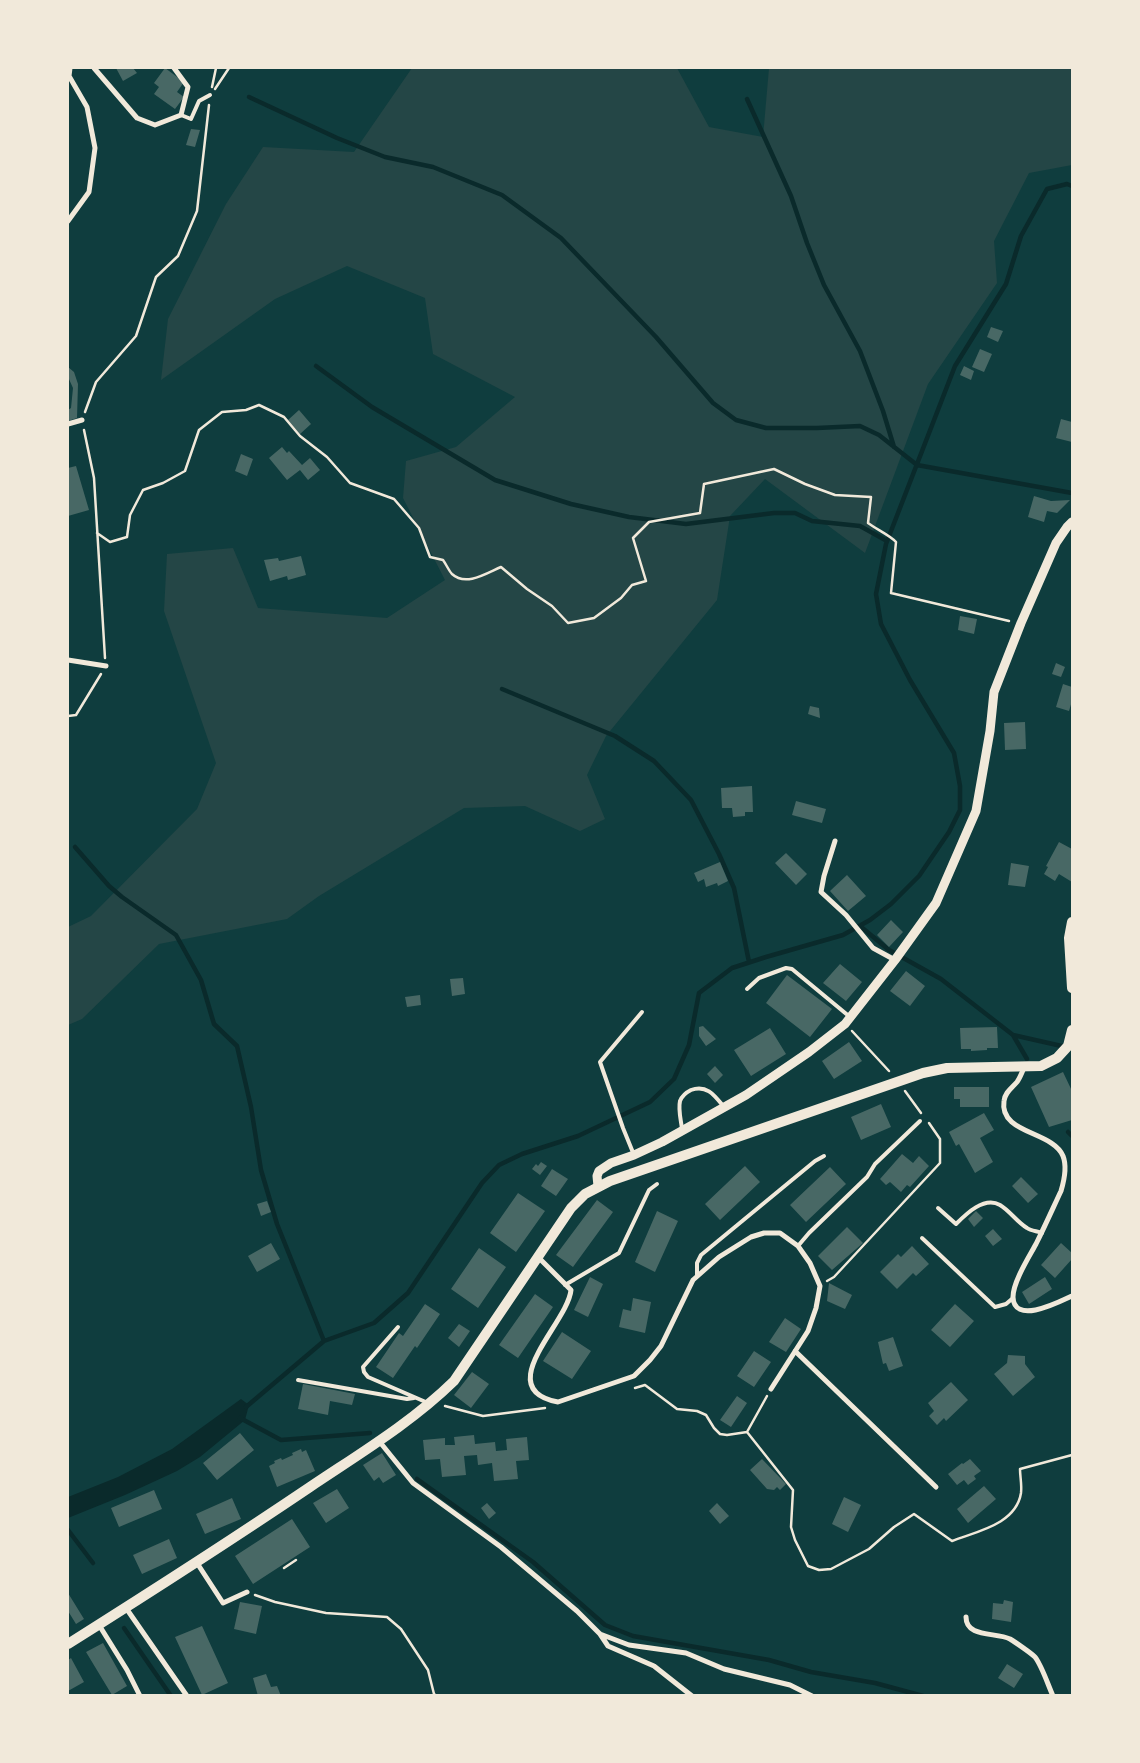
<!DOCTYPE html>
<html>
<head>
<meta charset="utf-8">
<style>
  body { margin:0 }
  #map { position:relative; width:1140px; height:1763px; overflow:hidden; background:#0f3d3e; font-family:Overpass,sans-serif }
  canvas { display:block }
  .frame { position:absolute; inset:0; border:69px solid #f1e9da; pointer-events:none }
</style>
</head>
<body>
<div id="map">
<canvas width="1140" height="1763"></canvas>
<div class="frame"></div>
</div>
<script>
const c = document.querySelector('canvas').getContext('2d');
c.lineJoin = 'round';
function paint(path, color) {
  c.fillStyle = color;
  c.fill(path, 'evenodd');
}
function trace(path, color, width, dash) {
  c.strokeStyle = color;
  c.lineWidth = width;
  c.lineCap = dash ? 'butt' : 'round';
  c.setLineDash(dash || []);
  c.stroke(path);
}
const green = new Path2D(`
  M412 68H677L709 127 763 137 769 68H1072V165L1029 173 994 241 997 283 928 384 865 553 765 479 730 516 717 600 606 736 587 775 605 819 580 831 525 806 464 808 319 896 287 919 159 944 82 1019 68 1025V927L91 916 197 809 216 763 164 611 167 554 233 548 258 608 387 618 445 580 403 498 406 461 456 447 515 397 433 354 425 298 347 266 275 299 161 380 168 319 226 204 263 147 354 152Z`);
const water = new Path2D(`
  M241 1399 249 1405 245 1420 200 1457 177 1471 125 1495 68 1518V1497L118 1477 172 1449Z`);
const stream = new Path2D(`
  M249 97 337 138 385 157 433 167 502 195 561 238 656 337 713 403 736 420 766 428H817L860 426 879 435 917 465 1072 493
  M747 99 791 196 807 243 824 285 860 351 883 411 894 447
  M316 366 372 407 495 480 571 504 629 517 686 524 774 513H795L812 521 860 526 887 541
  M502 689 615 736 654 761 691 800 719 854 734 888 749 962
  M75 847 109 886 122 897 176 935 201 980 214 1024 237 1046 251 1107 261 1170 277 1224 324 1341
  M860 926 889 950 941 979 1013 1035 1066 1047
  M1013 1035 1027 1059
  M1068 1132 1072 1136
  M246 1407 324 1341 374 1323 408 1293 482 1183 499 1165 522 1154 578 1136 650 1102 674 1079 689 1045 699 993 732 968 766 957 843 935 870 920 891 904 919 876 949 832 960 810V786L954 753 910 680 881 624 876 594 886 544 955 366 1006 284 1021 236 1047 189 1067 184 1072 186
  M240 1418 281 1440 370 1433
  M417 1479 533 1562 605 1625 633 1636 769 1660 811 1672 875 1683 923 1696
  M68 1530 93 1563
  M124 1628 171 1696`);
const building = new Path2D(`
  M116 68H133L137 73 123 81Z
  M165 68 184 82 177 92 184 97 175 109 154 94 159 87 154 83Z
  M191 129 200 130 195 147 186 145Z
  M991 327 1003 331 998 342 987 337Z
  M980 349 992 354 984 372 972 367Z
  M964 366 974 371 971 380 960 375Z
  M68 367 74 372 78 384 77 418 68 421V410L71 408 73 388 68 377Z
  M299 410 311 424 300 434 288 420Z
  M1061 419 1072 422V442L1056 438Z
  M282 447 287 453 289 451 302 465 310 458 320 470 308 480 300 470 287 480 269 458Z
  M241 454 253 459 247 476 235 471Z
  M76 466 89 510 68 516V468Z
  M1034 496 1051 501 1070 500 1057 513 1047 511 1044 522 1028 517Z
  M301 556 306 575 288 580 287 576 270 581 264 560 278 558 279 561Z
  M960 616 977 619 974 634 958 630Z
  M1056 663 1065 667 1061 677 1052 674Z
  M1063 684 1072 687V701L1069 711 1056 707Z
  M810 706 819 708 820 718 808 714Z
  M1025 722 1026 749 1005 750 1004 723Z
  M752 786 753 812H745V816L733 817 732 808H722L721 788Z
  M796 801 826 809 822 823 792 815Z
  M1059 842 1072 849V882L1059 874 1055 881 1044 874 1048 867 1046 866Z
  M786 853 807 874 796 885 775 863Z
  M720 862 728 881 718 886 717 883 706 887 704 879 698 882 694 873Z
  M1011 863 1029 866 1025 887 1008 885Z
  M847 875 866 896 848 911 830 891Z
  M891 920 903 932 889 947 877 935Z
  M840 964 862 982 846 1001 823 983Z
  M906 971 925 986 910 1006 890 991Z
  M787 975 832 1009 810 1037 766 1003Z
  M463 978 465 994 452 996 450 979Z
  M420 995 421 1005 407 1007 405 997Z
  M703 1026 716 1039 706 1046 699 1036V1027Z
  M997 1027 998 1048H987V1050L971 1051V1049H961L960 1028Z
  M770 1028 786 1054 751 1076 734 1050Z
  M849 1042 862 1061 834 1079 822 1061Z
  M715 1066 723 1075 715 1083 707 1074Z
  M1063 1072 1072 1091V1120L1049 1127 1031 1087Z
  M954 1087H989V1107H960V1099H954Z
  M881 1104 891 1127 861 1140 851 1117Z
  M984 1113 994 1130 980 1138 993 1162 975 1173 959 1144 956 1146 949 1132Z
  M902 1154 913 1163 919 1156 929 1166 910 1187 907 1185 901 1192 890 1182 886 1185 880 1179Z
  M541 1162 547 1166 540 1175 532 1169 536 1164 538 1166Z
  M745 1166 760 1182 720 1220 705 1204Z
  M830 1167 846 1184 806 1222 790 1205Z
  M552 1169 568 1179 556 1196 541 1186Z
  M1021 1177 1038 1194 1028 1203 1012 1186Z
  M518 1193 545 1211 516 1252 490 1233Z
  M597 1200 613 1212 573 1267 556 1255Z
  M267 1201 271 1212 261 1216 257 1204Z
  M657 1211 678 1221 655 1272 635 1262Z
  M976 1211 983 1218 974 1227 968 1219Z
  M847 1227 863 1243 832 1270 818 1256Z
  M993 1229 1002 1239 993 1246 985 1236Z
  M271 1243 280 1259 257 1272 248 1256Z
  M1061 1243 1072 1253V1259L1055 1278 1041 1265Z
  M912 1246 929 1264 916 1276 913 1273 897 1289 880 1272 898 1254 901 1257Z
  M479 1248 506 1267 478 1308 451 1289Z
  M590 1277 603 1284 588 1317 574 1310Z
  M1045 1277 1052 1289 1029 1304 1022 1292Z
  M829 1283 852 1295 845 1309 827 1301Z
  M535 1294 553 1307 518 1358 499 1345Z
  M633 1298 651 1302 645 1333 619 1327 623 1309 631 1311Z
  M425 1304 440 1314 417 1348 415 1346 393 1378 376 1367 399 1333 403 1336Z
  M955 1304 974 1321 950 1347 931 1330Z
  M785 1318 801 1329 786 1352 769 1342Z
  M459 1324 470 1331 459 1347 448 1338Z
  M562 1332 591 1351 572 1379 543 1361Z
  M893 1337 903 1366 889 1371 886 1363 883 1364 878 1342Z
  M754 1351 771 1362 754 1387 737 1376Z
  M1008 1355 1025 1356V1364L1035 1377 1013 1396 994 1374 1007 1363Z
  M472 1372 489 1384 471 1408 454 1395Z
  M951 1382 968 1400 946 1421 944 1418 937 1425 929 1416 934 1411 928 1403Z
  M303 1384 355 1394 352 1405 330 1401 328 1415 298 1409Z
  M737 1396 747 1403 731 1427 720 1420Z
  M240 1433 254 1450 217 1480 203 1463Z
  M474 1435 475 1444 495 1442 496 1451 507 1450 506 1439 527 1437 529 1460 516 1461 518 1479 494 1481 492 1463 478 1465 477 1455 464 1456 466 1475 442 1477 440 1459 425 1460 423 1440 445 1438V1445H455L454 1437Z
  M301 1449 302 1452 306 1450 315 1471 277 1487 269 1466 275 1463 274 1461 281 1458 282 1460 293 1455 292 1453Z
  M382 1453 396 1475 383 1483 379 1477 374 1481 363 1465Z
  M762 1459 786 1484 780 1490 777 1487 774 1490 767 1489 750 1470Z
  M970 1459 981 1471 974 1476 976 1479 968 1485 964 1480 957 1485 948 1474 962 1463 963 1464Z
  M984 1486 996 1499 968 1523 957 1509Z
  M337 1489 349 1508 326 1523 313 1503Z
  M154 1490 162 1509 119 1527 111 1508Z
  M844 1497 861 1505 848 1532 832 1524Z
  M232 1498 241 1519 205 1534 196 1514Z
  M487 1503 496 1513 489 1519 481 1508Z
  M717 1503 729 1516 720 1524 709 1511Z
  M292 1519 310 1547 253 1584 235 1556Z
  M169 1539 177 1558 142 1574 133 1555Z
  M68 1593 84 1619 76 1624 68 1611Z
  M1004 1600 1013 1602 1011 1622 992 1619 993 1603 1003 1604Z
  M240 1602 262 1606 256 1634 234 1629Z
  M202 1626 228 1683 202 1695 175 1637Z
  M103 1643 127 1686 112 1695 86 1652Z
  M71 1658 84 1682 68 1691V1660Z
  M1007 1664 1023 1674 1014 1688 998 1678Z
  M266 1674 271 1687 277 1686 281 1696H258L253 1678Z`);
const path = new Path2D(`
  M212 87 216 68
  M215 89 229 68
  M85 412 96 382 136 336 156 277 178 256 197 211 209 105
  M84 430 94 478 105 658
  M97 533 110 542 127 537 130 515 143 490 163 483 185 471 199 430 222 412 246 410 259 405 284 417 300 436 327 457 350 483 394 499 419 528 430 557 443 560C446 564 449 571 452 574 466 587 487 573 501 567L527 589 552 606 568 623 594 618 621 598 632 585 646 581 633 538 649 522 700 513 704 484 774 469 805 484 835 495 871 497 868 523C876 529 891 536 896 542L891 593 1009 621
  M68 716 76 715 101 674
  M852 1031 889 1071
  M905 1091 921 1113
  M827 1281 834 1277 940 1163V1139L929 1123
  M635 1388 645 1385 677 1409 697 1411 706 1415 714 1428 720 1434 727 1435 747 1432 793 1490 791 1527 795 1540 808 1566 819 1570 831 1569 869 1549 894 1527 914 1514 952 1541C978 1531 1016 1524 1021 1493 1022 1485 1020 1476 1020 1469L1072 1455
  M445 1406 483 1416 545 1408
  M747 1432 767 1396
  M284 1568 296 1560
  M255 1595 275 1602 326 1613 387 1617 401 1629 428 1670 434 1694 436 1696`);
const service = new Path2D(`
  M181 115 191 119 199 101 210 95
  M747 989 759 978 786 968 792 969 850 1017
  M682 1129C681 1120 678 1110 680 1101 682 1096 687 1092 691 1090 707 1084 715 1096 724 1107
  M634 1155 623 1128 600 1062 642 1012
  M938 1208 956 1224C966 1214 984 1196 1000 1205 1010 1211 1017 1222 1027 1228 1031 1231 1037 1231 1042 1233
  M922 1238 995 1307 1006 1304 1013 1298
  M798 1246 809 1233 867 1177 875 1164 920 1121
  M697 1276V1263L701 1255 815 1161 824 1156
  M565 1285 619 1253 649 1190 657 1184
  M398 1327 363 1367 364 1372 368 1377 428 1403
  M298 1380 407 1399 414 1398`);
const minor = new Path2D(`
  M94 68 137 118 155 125 181 115 188 87 174 68
  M68 221 89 192 95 148 87 107 69 76 70 68
  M68 424 82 420
  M68 660 106 666
  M835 841 824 876 821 892 846 915 873 948 895 960
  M1024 1068C1022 1072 1020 1078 1017 1082 1012 1088 1005 1092 1004 1101 999 1134 1053 1131 1063 1156 1067 1166 1064 1181 1061 1191 1053 1208 1045 1226 1036 1244 1029 1257 1013 1282 1013 1297 1014 1326 1061 1301 1072 1296
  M538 1257 571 1290C568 1323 490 1389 558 1402L634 1376 650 1360 661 1346 693 1280 719 1257 751 1237 764 1233H780L798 1246 810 1263 820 1286 816 1308 808 1331 771 1389
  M795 1351 936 1487
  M379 1441 413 1483 501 1547 577 1611 600 1634 629 1645 686 1653 724 1669 790 1685 812 1696
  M197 1563 223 1603 247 1592
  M126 1608 187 1696
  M966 1617C966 1638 996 1632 1010 1639 1015 1642 1031 1653 1035 1657 1042 1666 1048 1685 1053 1696
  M99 1625 127 1670 140 1696
  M600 1634 608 1646 654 1666 692 1696`);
const tertiary = new Path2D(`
  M598 1186 597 1176 599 1171 611 1163 634 1155 662 1142 746 1095 809 1052 845 1024 895 960 936 903 976 811 990 731 994 692 1021 623 1056 543 1067 527 1072 522`);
const secondary = new Path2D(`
  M1072 922 1069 938 1072 988
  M68 1644C149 1593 230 1541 310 1487 359 1454 411 1423 454 1381L571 1208 585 1194 610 1181 923 1073 947 1068 1041 1066 1057 1058 1068 1046 1072 1030`);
paint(green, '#244646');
paint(water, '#0a2a2b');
trace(stream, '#0a2a2b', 4.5);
paint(building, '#486865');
trace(path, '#f1e9da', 2.5);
trace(service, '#f1e9da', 4);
trace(minor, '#f1e9da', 5);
trace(tertiary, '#f1e9da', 9);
trace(secondary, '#f1e9da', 10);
</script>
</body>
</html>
